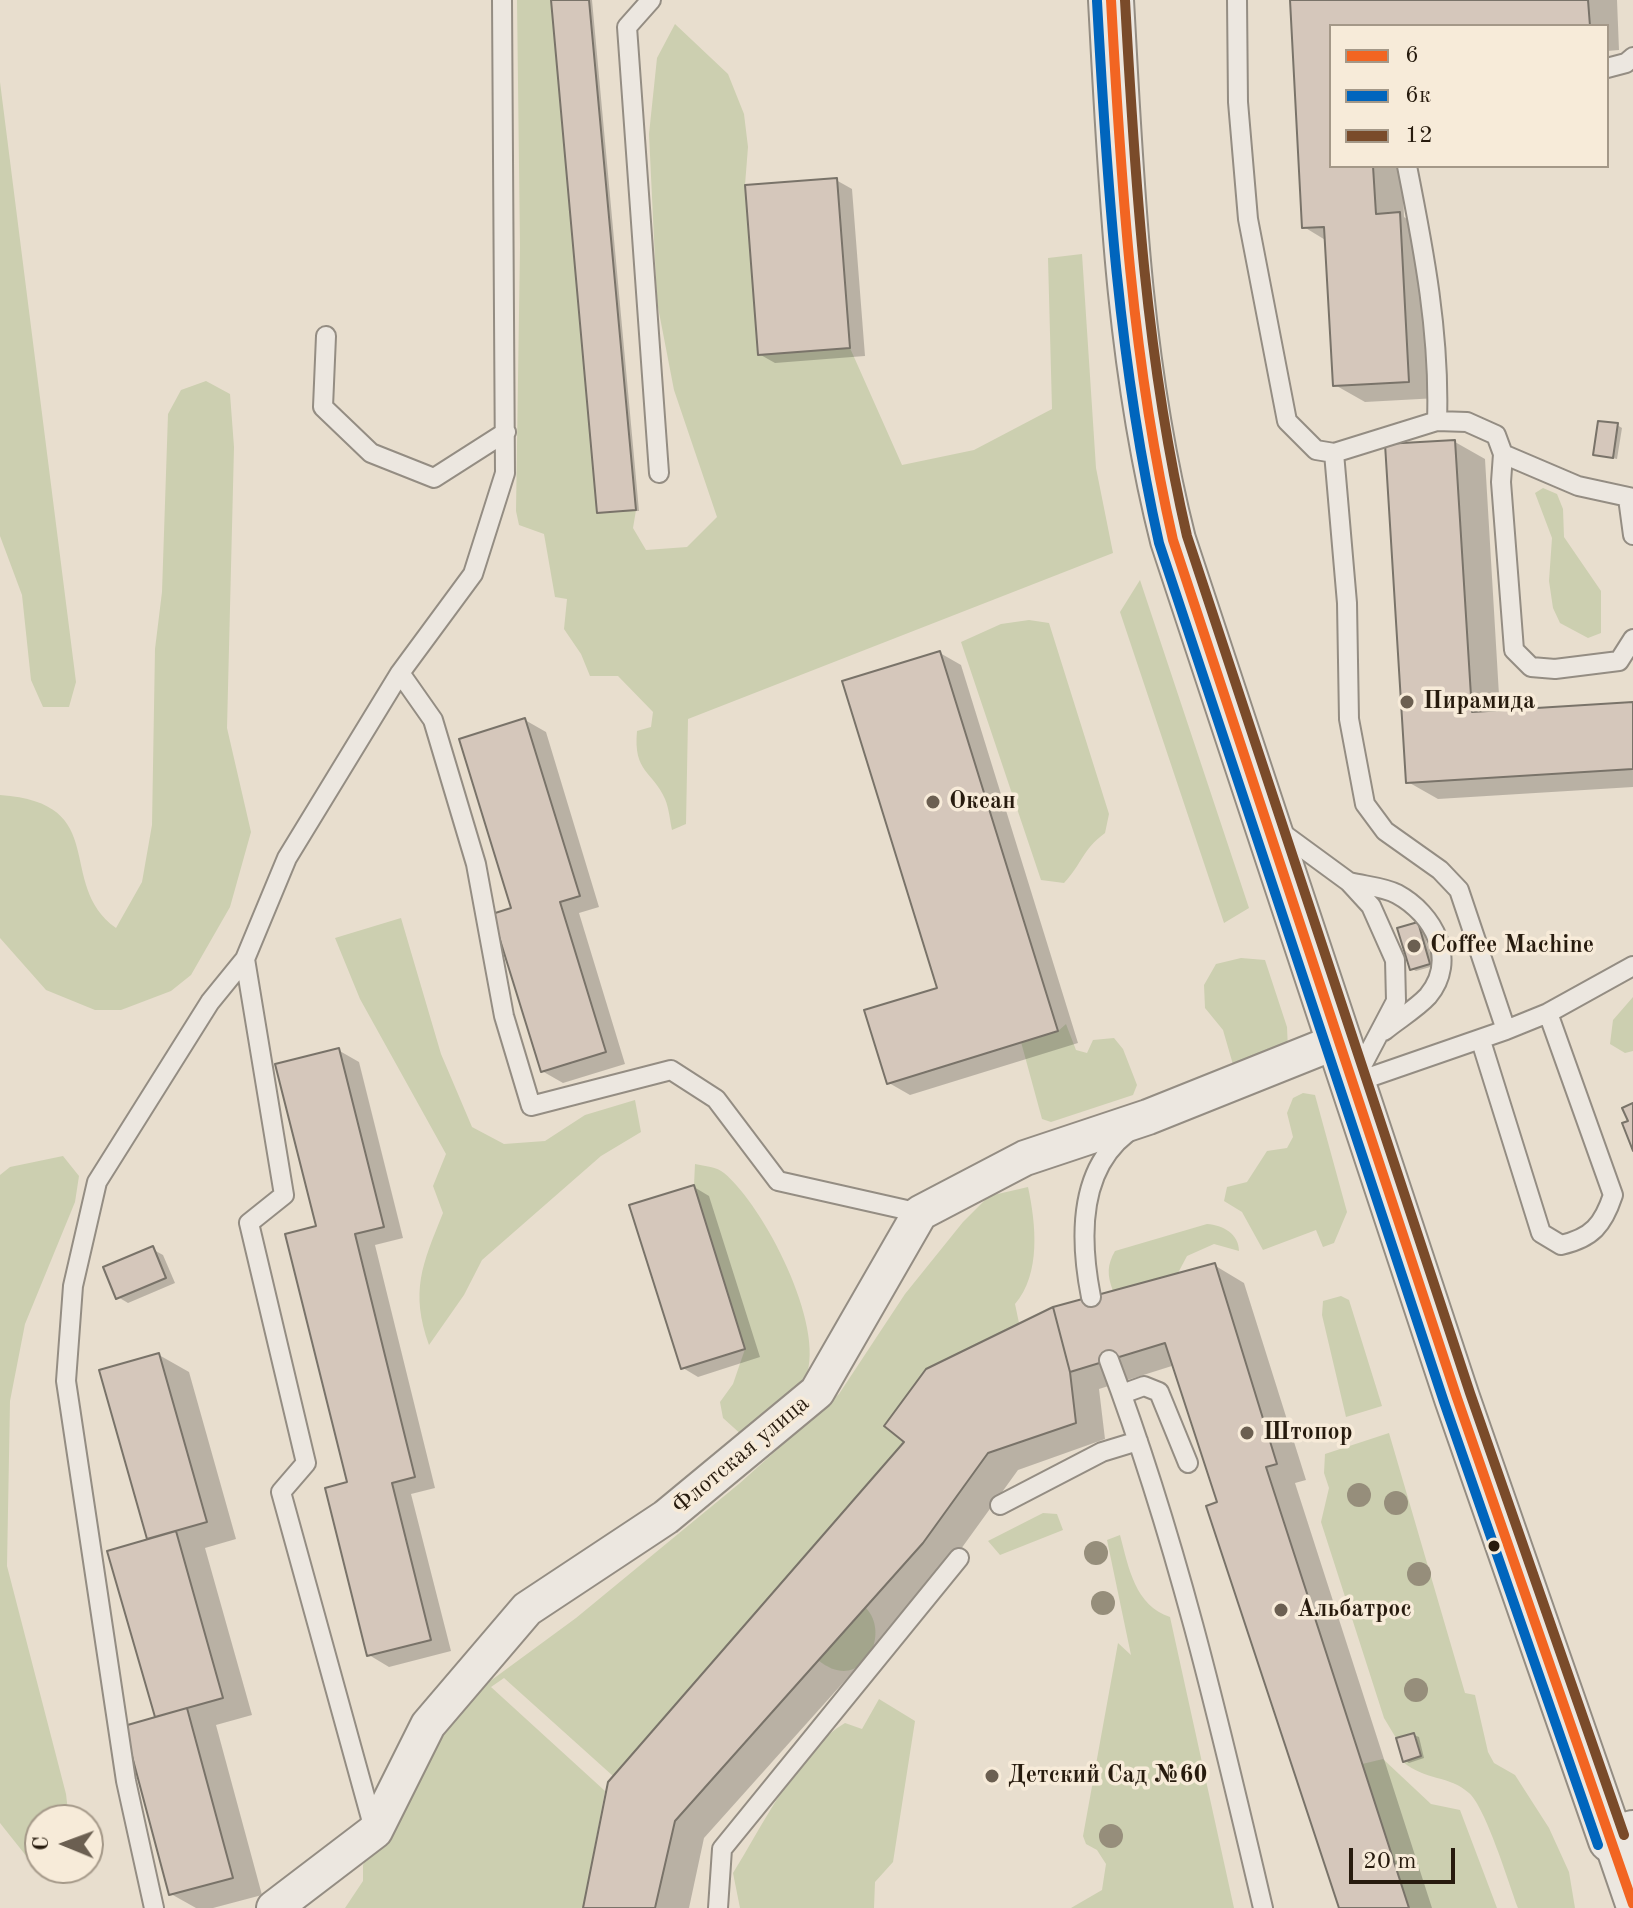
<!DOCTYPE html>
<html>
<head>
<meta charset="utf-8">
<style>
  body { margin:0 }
  #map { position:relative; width:1633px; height:1908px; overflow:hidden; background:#e8dece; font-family:"Old Standard TT",serif }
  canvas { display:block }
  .legend { position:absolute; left:1329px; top:24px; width:280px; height:144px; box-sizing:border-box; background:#f7ebd9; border:2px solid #a49888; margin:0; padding:10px 14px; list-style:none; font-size:24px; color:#271b0e }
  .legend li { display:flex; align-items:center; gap:16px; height:40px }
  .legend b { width:40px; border:2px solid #a49888 }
  .north { position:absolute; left:24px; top:1804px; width:80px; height:80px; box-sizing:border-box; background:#f7ebd9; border:2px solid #a49888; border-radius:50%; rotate:271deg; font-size:22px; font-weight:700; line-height:32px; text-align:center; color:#271b0e }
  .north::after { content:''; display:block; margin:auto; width:28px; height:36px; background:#6b5f51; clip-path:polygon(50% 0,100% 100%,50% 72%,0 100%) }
  .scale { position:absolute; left:1349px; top:1848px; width:106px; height:36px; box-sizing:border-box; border:4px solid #271b0e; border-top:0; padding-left:10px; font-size:24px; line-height:28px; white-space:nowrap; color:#271b0e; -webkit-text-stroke:6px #f7ebd9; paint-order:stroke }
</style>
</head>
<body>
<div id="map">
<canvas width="1633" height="1908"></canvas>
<ul class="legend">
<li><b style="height:10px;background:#f26522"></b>6</li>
<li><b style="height:10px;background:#0065bd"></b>6к</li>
<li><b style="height:10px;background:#7a4b2a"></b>12</li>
</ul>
<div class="north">С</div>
<div class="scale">20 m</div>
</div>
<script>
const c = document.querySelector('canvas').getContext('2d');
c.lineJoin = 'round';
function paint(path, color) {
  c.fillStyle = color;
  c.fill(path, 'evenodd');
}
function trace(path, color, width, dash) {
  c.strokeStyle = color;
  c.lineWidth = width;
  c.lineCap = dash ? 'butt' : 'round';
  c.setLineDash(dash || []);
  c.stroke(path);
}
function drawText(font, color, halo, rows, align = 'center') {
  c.font = font + ' "Old Standard TT",serif';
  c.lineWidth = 7;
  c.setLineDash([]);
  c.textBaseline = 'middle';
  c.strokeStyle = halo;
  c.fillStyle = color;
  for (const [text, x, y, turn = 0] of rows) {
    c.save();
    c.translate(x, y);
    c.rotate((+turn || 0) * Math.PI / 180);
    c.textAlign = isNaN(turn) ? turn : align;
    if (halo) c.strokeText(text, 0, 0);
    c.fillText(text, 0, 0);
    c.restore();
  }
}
const green = new Path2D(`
  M517 0H551L597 513 636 510 633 528 646 550 687 547 717 517 674 390 657 302 649 134 657 58 675 24 728 74 744 114 748 147 745 185 758 355 850 348 902 465 974 450 1052 409 1048 258 1082 254 1096 468 1113 553 688 719 686 824 672 830C670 821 669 808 665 799 653 771 633 773 637 731L651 727 653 712 618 676H590L581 654 564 629 567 599 555 597 544 534 519 525 516 511 520 247Z
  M0 82 76 682 69 707H43L31 680 22 595 0 536Z
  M206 381 230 394 234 447 227 728 251 832 230 907 191 975 171 991 121 1010H95L46 990 0 938V795C113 803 54 883 116 928L142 882 152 825 155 649 162 592 168 414 181 390Z
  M1543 488 1557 494 1563 509 1564 537 1601 591V633L1588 638 1560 623 1553 608 1549 581 1552 538 1535 493Z
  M1140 580 1249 908 1224 923 1120 612Z
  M1029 620 1049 623 1109 814 1105 833C1082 850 1082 864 1064 883L1041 880 961 642 1001 624Z
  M401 918 441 1054 472 1127 504 1144 545 1141 585 1115 635 1100 641 1132 601 1156 482 1260 464 1295 429 1345C410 1291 422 1265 443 1213L433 1186 446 1154 360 999 335 938Z
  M1241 958 1265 960 1287 1027 1288 1050 1234 1068 1223 1030 1205 1008 1204 985 1216 964Z
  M1633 997V1051L1625 1053 1610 1044 1613 1020Z
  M1066 1024 1076 1050 1087 1053 1093 1040 1114 1038 1123 1049 1137 1085 1133 1095 1051 1122 1042 1119 1021 1042 1058 1031Z
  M1303 1093 1315 1095 1347 1212 1334 1243 1323 1247 1316 1230 1263 1250 1242 1212 1224 1201 1227 1187 1247 1182 1267 1151 1287 1148 1293 1137 1287 1113 1293 1098Z
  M63 1156 79 1176 75 1202 25 1324 10 1401 7 1566 66 1794 69 1820H40V1861L27 1857 0 1823V1175L10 1167Z
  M695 1164C705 1166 717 1167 724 1173 764 1206 826 1326 806 1377 801 1392 757 1424 743 1436L723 1418 720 1402 733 1384 745 1349 694 1185Z
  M1028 1187C1036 1224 1041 1274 1015 1304L1019 1323 926 1369 884 1426 904 1442 613 1776 504 1678 491 1687 605 1791 583 1908H345L363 1881V1865L398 1802 463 1701 576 1618 740 1483 839 1394 905 1294 963 1222 989 1196Z
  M1207 1224C1223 1225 1239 1234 1239 1251L1214 1244 1187 1256 1178 1273 1113 1291C1107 1275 1107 1265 1115 1251Z
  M1341 1296 1349 1300 1382 1406 1346 1417 1322 1315 1323 1301Z
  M1389 1433 1465 1693 1475 1695 1488 1752 1494 1763 1515 1775 1549 1828 1569 1872 1575 1908H1518C1509 1884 1486 1808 1469 1793 1449 1775 1426 1781 1403 1762L1421 1756 1415 1733 1396 1738 1384 1718 1321 1522 1329 1488 1324 1473 1325 1454Z
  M1043 1513 1057 1514 1063 1530 1000 1555 988 1541Z
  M1120 1535C1129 1569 1135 1605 1170 1617L1234 1908H1071L1102 1890 1106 1864 1097 1850 1086 1844 1083 1836 1118 1643 1131 1655 1107 1540Z
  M865 1607C893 1634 861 1696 818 1660Z
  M879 1699 915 1721 893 1862 875 1882 874 1908H740L733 1873C762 1827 799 1749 845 1723L862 1729Z
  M1383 1759 1431 1804 1460 1810 1497 1908H1409L1362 1764Z`);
const shadow = new Path2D(`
  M553 0H592L639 511 599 512Z
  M1292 0H1617L1619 50 1607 51V26H1331V166H1402L1404 217 1429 232 1438 398 1365 402 1335 385 1327 241 1304 227Z
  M836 180 852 189 865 356 775 363 759 354Z
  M1617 425 1622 428 1617 459 1595 454Z
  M1455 442 1485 459 1500 712 1633 704V787L1438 799 1408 782Z
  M940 653 961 665 1078 1043 910 1095 889 1083 940 989Z
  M525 720 546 732 599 907 579 913 625 1064 563 1083 542 1071 514 910Z
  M1418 924 1422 927 1434 966 1416 971 1412 969Z
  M338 1050 359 1062 403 1238 375 1245 435 1488 411 1494 451 1651 389 1667 369 1655 318 1228Z
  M694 1187 709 1196 760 1357 698 1377 683 1368Z
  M152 1249 163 1255 175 1283 128 1303 118 1297Z
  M1214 1265 1244 1283 1306 1480 1295 1483 1432 1908H1341L1175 1365 1099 1389 1105 1439 1018 1470 953 1560 704 1838 689 1908H586L907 1442Z
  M159 1355 189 1372 236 1539 205 1548 252 1715 216 1725 262 1895 213 1908H196L171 1894 157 1719 110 1552 150 1541 101 1371Z
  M1414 1735 1419 1737 1424 1758 1409 1763 1404 1760Z`);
const building = new Path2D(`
  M551 0H589L636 510 597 513Z
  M1290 0H1588L1590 26H1331V166H1373L1376 214 1400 212 1409 382 1333 386 1324 227 1302 228Z
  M837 178 850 348 758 355 745 185Z
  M1598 421 1618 423 1613 458 1593 455Z
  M1455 440 1472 712 1633 702V769L1406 783 1385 444Z
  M940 651 1058 1031 887 1084 864 1010 937 988 842 681Z
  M525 718 580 896 560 902 606 1052 541 1072 492 914 511 908 459 739Z
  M1418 922 1430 964 1410 970 1397 928Z
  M339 1048 384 1227 355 1234 415 1477 392 1483 431 1640 367 1656 325 1488 347 1482 285 1234 316 1226 275 1064Z
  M1633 1103V1151L1622 1123 1628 1121 1622 1108Z
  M694 1185 745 1349 681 1369 629 1205Z
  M153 1246 166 1278 116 1299 103 1267Z
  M1215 1263 1277 1464 1266 1467 1409 1908H1339L1206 1506 1217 1502 1165 1343 1070 1372 1053 1307Z
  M1053 1307 1070 1372 1076 1423 988 1453 923 1543 675 1821 655 1908H583L608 1782 904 1442 884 1426 926 1369Z
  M159 1353 207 1522 147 1539 99 1370Z
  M176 1531 223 1698 155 1717 107 1551Z
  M187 1708 233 1878 169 1895 124 1726Z
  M1414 1733 1421 1756 1403 1762 1396 1738Z`);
const service = new Path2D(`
  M651 0 627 27 659 473
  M1237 0 1238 102 1248 219 1287 421 1316 450 1334 453 1437 421
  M1607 68 1626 63 1633 57
  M1407 166C1424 251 1440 335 1437 421L1467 422 1496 435 1503 454 1501 482 1514 650 1531 667 1555 669 1619 661 1633 639
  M326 336 323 407 371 453 434 478 506 432
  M1334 453 1347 603 1349 719 1365 804 1385 831 1440 870 1459 890 1506 1030 1353 1083
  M1503 454 1578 486 1633 498
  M1628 498 1633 535
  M400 673 433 720 476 864 504 1016 531 1106 671 1070 716 1099 778 1181 920 1213
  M1278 830 1349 882 1371 906 1395 960 1396 1001 1356 1077
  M1349 882C1364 886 1384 887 1397 894 1434 914 1458 960 1428 996 1416 1009 1397 1020 1384 1031
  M245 959 284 1195 249 1223 306 1463 281 1492 374 1829
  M1506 1030 1548 1013
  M1481 1041 1541 1233 1561 1245C1592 1238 1603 1225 1613 1195L1548 1013 1633 966
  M1091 1297C1080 1241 1078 1171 1127 1133
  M1109 1360C1177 1540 1219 1721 1263 1908
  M1122 1394 1144 1386 1159 1392 1188 1463
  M1000 1505 1102 1452 1138 1441
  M154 1908 126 1781 66 1381 73 1286 97 1182 210 1002 245 959 287 858 400 673 473 574 505 473 502 0
  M718 1908 722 1849 959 1558`);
const minor = new Path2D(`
  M1611 1840 1633 1904
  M274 1908 375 1831 428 1725 527 1609 666 1517 817 1392 920 1213 1025 1158 1148 1117 1338 1041`);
const tertiary = new Path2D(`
  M1111 0C1121 181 1128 363 1173 540L1457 1398 1611 1840 1633 1833`);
const bus1 = new Path2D(`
  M1111 0C1121 182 1132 362 1173 540L1457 1398 1633 1904`);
const bus2 = new Path2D(`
  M1097 1C1107 184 1119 364 1159 543L1444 1402 1598 1845`);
const bus3 = new Path2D(`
  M1125 0C1135 181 1146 359 1187 536L1470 1393 1624 1835`);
const trees = [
  [1359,1495],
  [1396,1503],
  [1096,1553],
  [1419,1574],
  [1103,1603],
  [1416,1690],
  [1111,1836]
];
const markers = [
  [1407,702,8,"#6b5f51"],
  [933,802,8,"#6b5f51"],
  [1414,946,8,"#6b5f51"],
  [1247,1433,8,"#6b5f51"],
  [1494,1546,7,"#271b0e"],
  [1281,1610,8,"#6b5f51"],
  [992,1776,8,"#6b5f51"]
];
const poiNames = [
  ["Пирамида",1423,702],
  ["Океан",949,802],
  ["Coffee Machine",1430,946],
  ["Штопор",1263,1433],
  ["Альбатрос",1297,1610],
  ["Детский Сад №60",1008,1776]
];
const streetNames = [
  ["Флотская улица",741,1455,-40]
];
paint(green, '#cccfb0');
paint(shadow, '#0003');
paint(building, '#d5c7bb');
trace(building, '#797369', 2);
trace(service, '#948d83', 22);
trace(minor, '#948d83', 38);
trace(tertiary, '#948d83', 48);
trace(service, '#ece7e0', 18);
trace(minor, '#ece7e0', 34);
trace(tertiary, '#ece7e0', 44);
trace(bus1, '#f26522', 10);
trace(bus2, '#0065bd', 10);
trace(bus3, '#7a4b2a', 10);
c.fillStyle = '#968e7b';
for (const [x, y] of trees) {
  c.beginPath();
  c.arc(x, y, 12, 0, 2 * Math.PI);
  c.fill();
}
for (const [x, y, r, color] of markers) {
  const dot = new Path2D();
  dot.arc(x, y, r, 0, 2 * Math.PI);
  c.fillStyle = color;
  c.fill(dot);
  trace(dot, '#f7ebd9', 3);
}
drawText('bold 24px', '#271b0e', '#f7ebd9', poiNames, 'left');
drawText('24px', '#271b0e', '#f7ebd9', streetNames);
</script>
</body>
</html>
